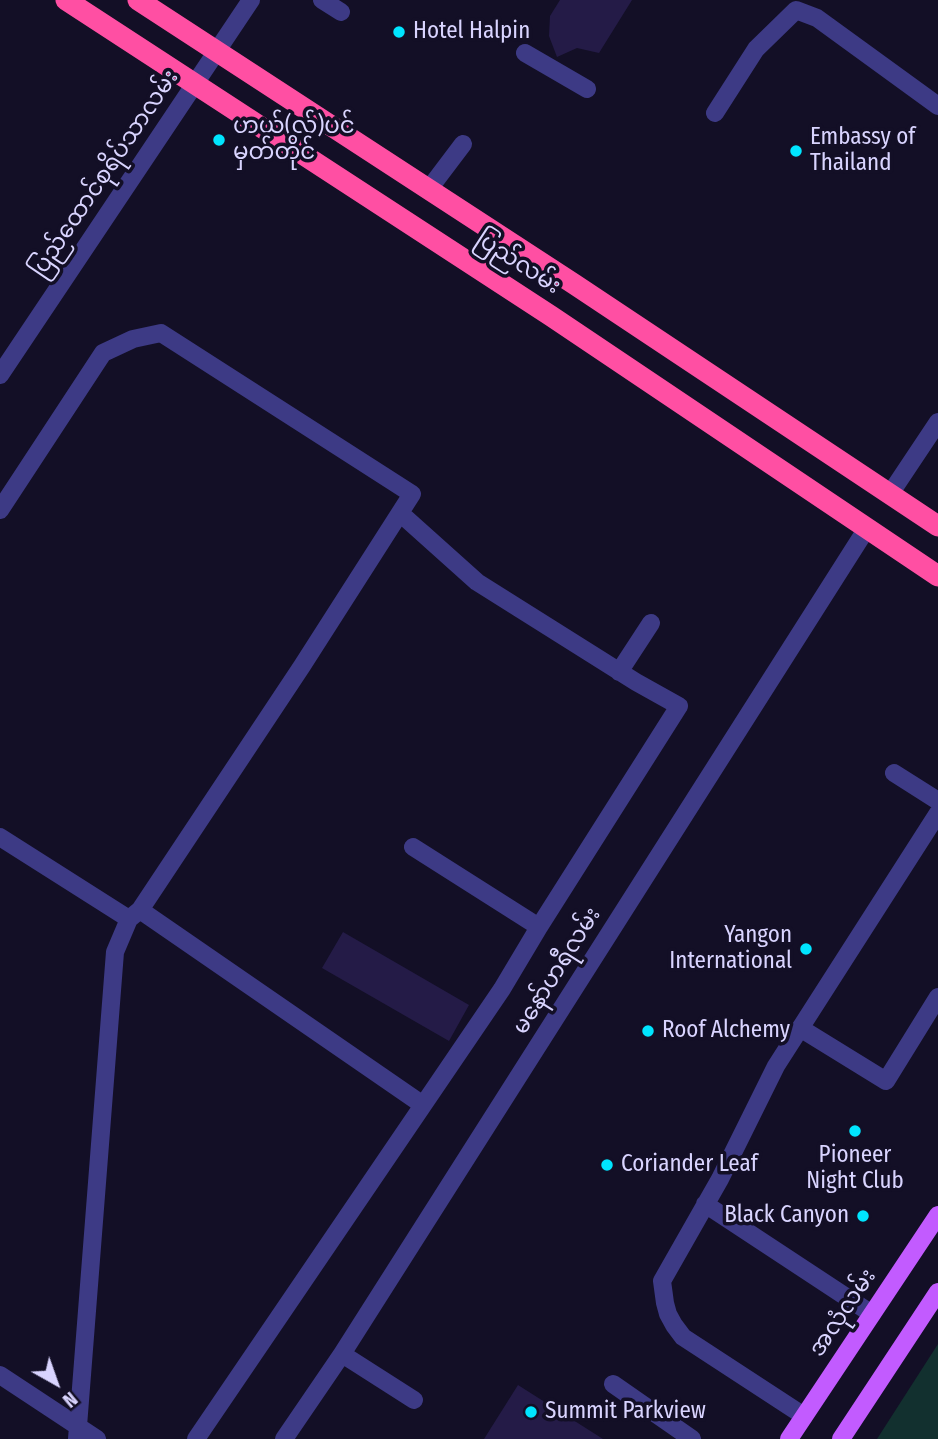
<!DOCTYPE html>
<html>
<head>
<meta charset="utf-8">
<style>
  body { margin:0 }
  #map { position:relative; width:938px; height:1439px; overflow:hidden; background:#130f26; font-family:"Fira Sans Condensed",sans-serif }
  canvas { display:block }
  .north { position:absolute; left:21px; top:1348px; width:70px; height:70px; -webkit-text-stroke:5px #130f26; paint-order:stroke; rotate:140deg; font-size:19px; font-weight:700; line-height:28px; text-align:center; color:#d9d4ff }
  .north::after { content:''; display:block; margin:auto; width:24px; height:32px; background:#d9d4ff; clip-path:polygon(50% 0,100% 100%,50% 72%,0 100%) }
</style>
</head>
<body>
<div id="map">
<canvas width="938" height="1439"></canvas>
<div class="north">N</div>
</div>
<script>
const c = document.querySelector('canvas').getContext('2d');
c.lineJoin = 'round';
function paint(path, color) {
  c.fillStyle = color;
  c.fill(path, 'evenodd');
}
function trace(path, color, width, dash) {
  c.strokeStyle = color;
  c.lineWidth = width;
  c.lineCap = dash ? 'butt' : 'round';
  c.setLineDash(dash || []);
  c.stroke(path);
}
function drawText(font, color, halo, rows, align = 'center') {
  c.font = font + ' "Fira Sans Condensed","Noto Sans Myanmar",sans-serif';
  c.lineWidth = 7;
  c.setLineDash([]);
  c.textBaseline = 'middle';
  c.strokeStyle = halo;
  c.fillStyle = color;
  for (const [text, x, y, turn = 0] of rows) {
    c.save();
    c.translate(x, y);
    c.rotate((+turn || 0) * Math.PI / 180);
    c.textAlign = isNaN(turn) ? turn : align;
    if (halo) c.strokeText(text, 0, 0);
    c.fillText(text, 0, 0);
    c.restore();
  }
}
const green = new Path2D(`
  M938 1344V1439H877Z`);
const building = new Path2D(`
  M560 0H632L599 53 577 48 557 57 549 36 550 16Z
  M343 932 469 1005 449 1041 322 968Z
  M518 1385 603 1439H484Z`);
const minor = new Path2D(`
  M322 0 341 12
  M525 53 587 89
  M715 113 756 49 796 10 817 18 938 106
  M429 189 463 144
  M0 375 251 0
  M890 494 938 422
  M0 510 103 353 133 339 161 333 412 494 302 666 140 910 129 919 115 952 77 1439
  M400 513 477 582 636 682 679 706 539 927 413 847
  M619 672 651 623
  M894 773 938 801
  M0 837 129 919
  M140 910 423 1105
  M800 1028 886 1081 938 997
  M705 1204 872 1314
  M342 1354 414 1400
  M0 1375 97 1439
  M613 1384 692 1439
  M804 1416 683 1337 674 1325 668 1314 665 1303 662 1281 720 1179 776 1066 938 813
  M196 1439 502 989 539 927
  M284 1439 342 1354 867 528`);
const major = new Path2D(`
  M789 1439 938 1215
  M841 1439 938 1292`);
const highway = new Path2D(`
  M66 0 551 316 938 576
  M138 0 574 284 938 526`);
const markers = [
  [399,32,7,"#00e5ff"],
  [219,140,7,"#00e5ff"],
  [796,151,7,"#00e5ff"],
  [806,949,7,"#00e5ff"],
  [648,1031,7,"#00e5ff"],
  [855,1131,7,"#00e5ff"],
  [607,1165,7,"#00e5ff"],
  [863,1216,7,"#00e5ff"],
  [531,1412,7,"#00e5ff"]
];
const poiNames = [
  ["Hotel Halpin",413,32],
  ["ဟယ်(လ်)ပင်",233,127],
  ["မှတ်တိုင်",233,153],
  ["Embassy of",810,138],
  ["Thailand",810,164],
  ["Yangon",792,936,"right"],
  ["International",792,962,"right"],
  ["Roof Alchemy",662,1031],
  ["Pioneer",855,1156,"center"],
  ["Night Club",855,1182,"center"],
  ["Coriander Leaf",621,1165],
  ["Black Canyon",849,1216,"right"],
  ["Summit Parkview",545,1412]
];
const streetNames = [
  ["ပြည်ထောင်စုရိပ်သာလမ်း",105,174,-56],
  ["ပြည်လမ်း",518,263,33],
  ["မနော်ဟရီလမ်း",557,971,-58],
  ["အလုံလမ်း",843,1313,-56]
];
paint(green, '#12302f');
paint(building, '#241b47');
trace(minor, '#3d3a85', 18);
trace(major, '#c25bff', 18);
trace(highway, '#ff4fa3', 21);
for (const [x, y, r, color] of markers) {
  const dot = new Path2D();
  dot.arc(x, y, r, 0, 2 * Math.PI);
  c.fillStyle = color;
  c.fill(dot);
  trace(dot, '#130f26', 2.5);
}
drawText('23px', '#d9d4ff', '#130f26', poiNames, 'left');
drawText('23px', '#d9d4ff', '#130f26', streetNames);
</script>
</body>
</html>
